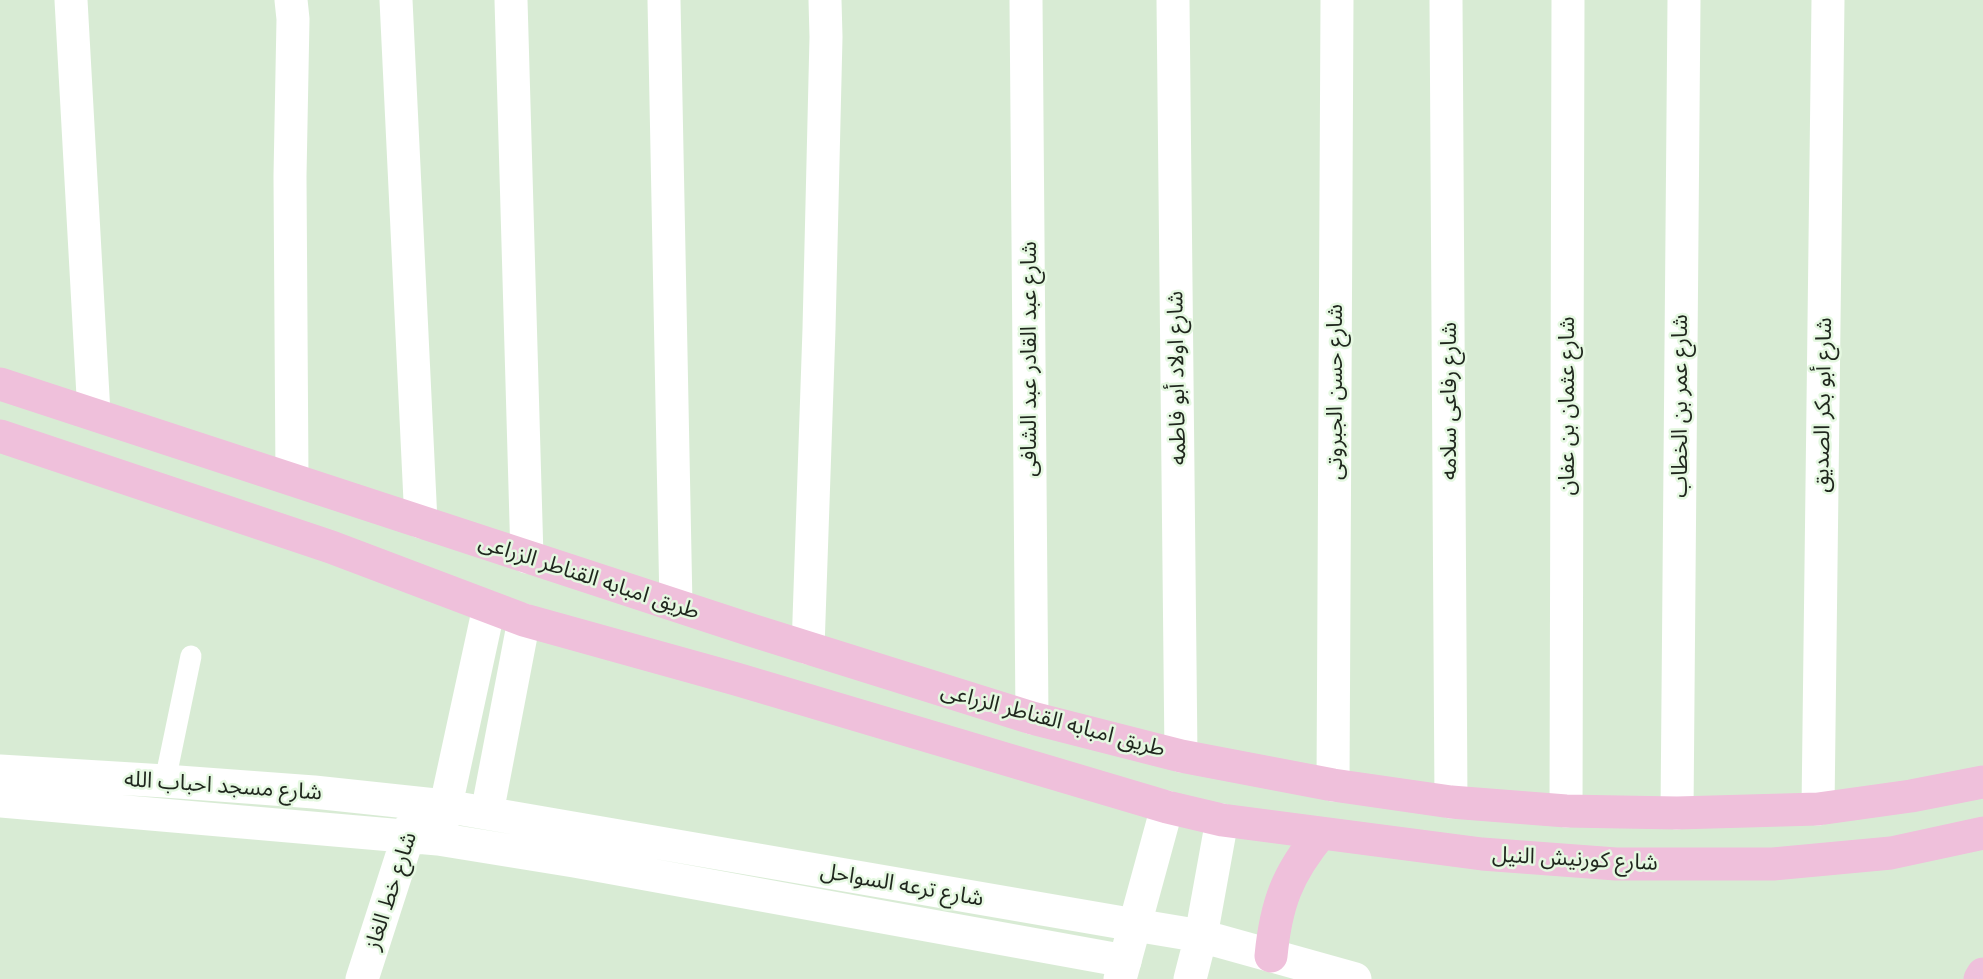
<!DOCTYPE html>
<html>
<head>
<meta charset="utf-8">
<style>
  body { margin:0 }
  canvas { display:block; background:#d8ebd4 }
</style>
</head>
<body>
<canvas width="1983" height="979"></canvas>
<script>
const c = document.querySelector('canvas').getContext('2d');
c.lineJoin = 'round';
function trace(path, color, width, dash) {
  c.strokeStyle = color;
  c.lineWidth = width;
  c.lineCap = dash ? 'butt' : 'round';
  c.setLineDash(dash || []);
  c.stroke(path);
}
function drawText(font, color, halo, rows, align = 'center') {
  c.font = font + ' Mulish,"Noto Sans Arabic",sans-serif';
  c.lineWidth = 5;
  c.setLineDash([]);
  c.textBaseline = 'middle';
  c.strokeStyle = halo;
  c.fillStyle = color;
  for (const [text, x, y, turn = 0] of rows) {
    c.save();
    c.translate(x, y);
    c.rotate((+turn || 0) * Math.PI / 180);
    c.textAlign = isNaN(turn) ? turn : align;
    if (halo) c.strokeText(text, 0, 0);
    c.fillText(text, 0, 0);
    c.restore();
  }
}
const lane = new Path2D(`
  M165 781 191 656`);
const street = new Path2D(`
  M71 0 94 414
  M291 0 293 19 290 176 292 479
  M396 0 421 522
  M511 0 527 557
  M664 0 676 605
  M1026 0 1032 718
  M1173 0 1181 756
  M1446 0 1451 802
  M808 648 819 329 826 37 825 0
  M0 771 165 781 314 792 445 806 1135 925
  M1333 785 1337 0
  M0 801 438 839 574 861 1125 961
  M1818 809 1828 0
  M1566 811 1568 0
  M487 813 524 620
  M1677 813 1684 0
  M441 828 489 607
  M362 979 415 815`);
const secondary = new Path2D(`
  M1135 925 1201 936 1355 979
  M1120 979 1167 807
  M1190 979 1201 936 1222 820`);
const primary = new Path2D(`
  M0 384 751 630 1032 718 1181 756 1333 785 1451 802 1566 811 1677 813 1818 809 1911 796 1983 782
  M0 436 331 547 524 620 736 679 1167 807 1222 820 1482 854 1616 864H1773L1816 860 1891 853 1983 833
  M1271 956C1276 904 1287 874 1321 833
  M1980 979 1983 974`);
const streetNames = [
  ["شارع عبد القادر عبد الشافى",1029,359,-90],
  ["شارع اولاد أبو فاطمه",1177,378,-91],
  ["شارع حسن الجبروتى",1335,392,-90],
  ["شارع رفاعى سلامه",1449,401,-90],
  ["شارع أبو بكر الصديق",1823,405,-89],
  ["شارع عثمان بن عفان",1567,406,-90],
  ["شارع عمر بن الخطاب",1680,406,-90],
  ["طريق امبابه القناطر الزراعى",589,577,18],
  ["طريق امبابه القناطر الزراعى",1053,720,15],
  ["شارع مسجد احباب الله",223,786,4],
  ["شارع كورنيش النيل",1575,859,3],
  ["شارع ترعه السواحل",902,885,10],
  ["شارع خط الغاز",391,891,-72]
];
trace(lane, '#fff', 21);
trace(street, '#fff', 33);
trace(secondary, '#fff', 33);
trace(primary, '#efc0db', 33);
drawText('22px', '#1f261d', '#e5f8e1', streetNames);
</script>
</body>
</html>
